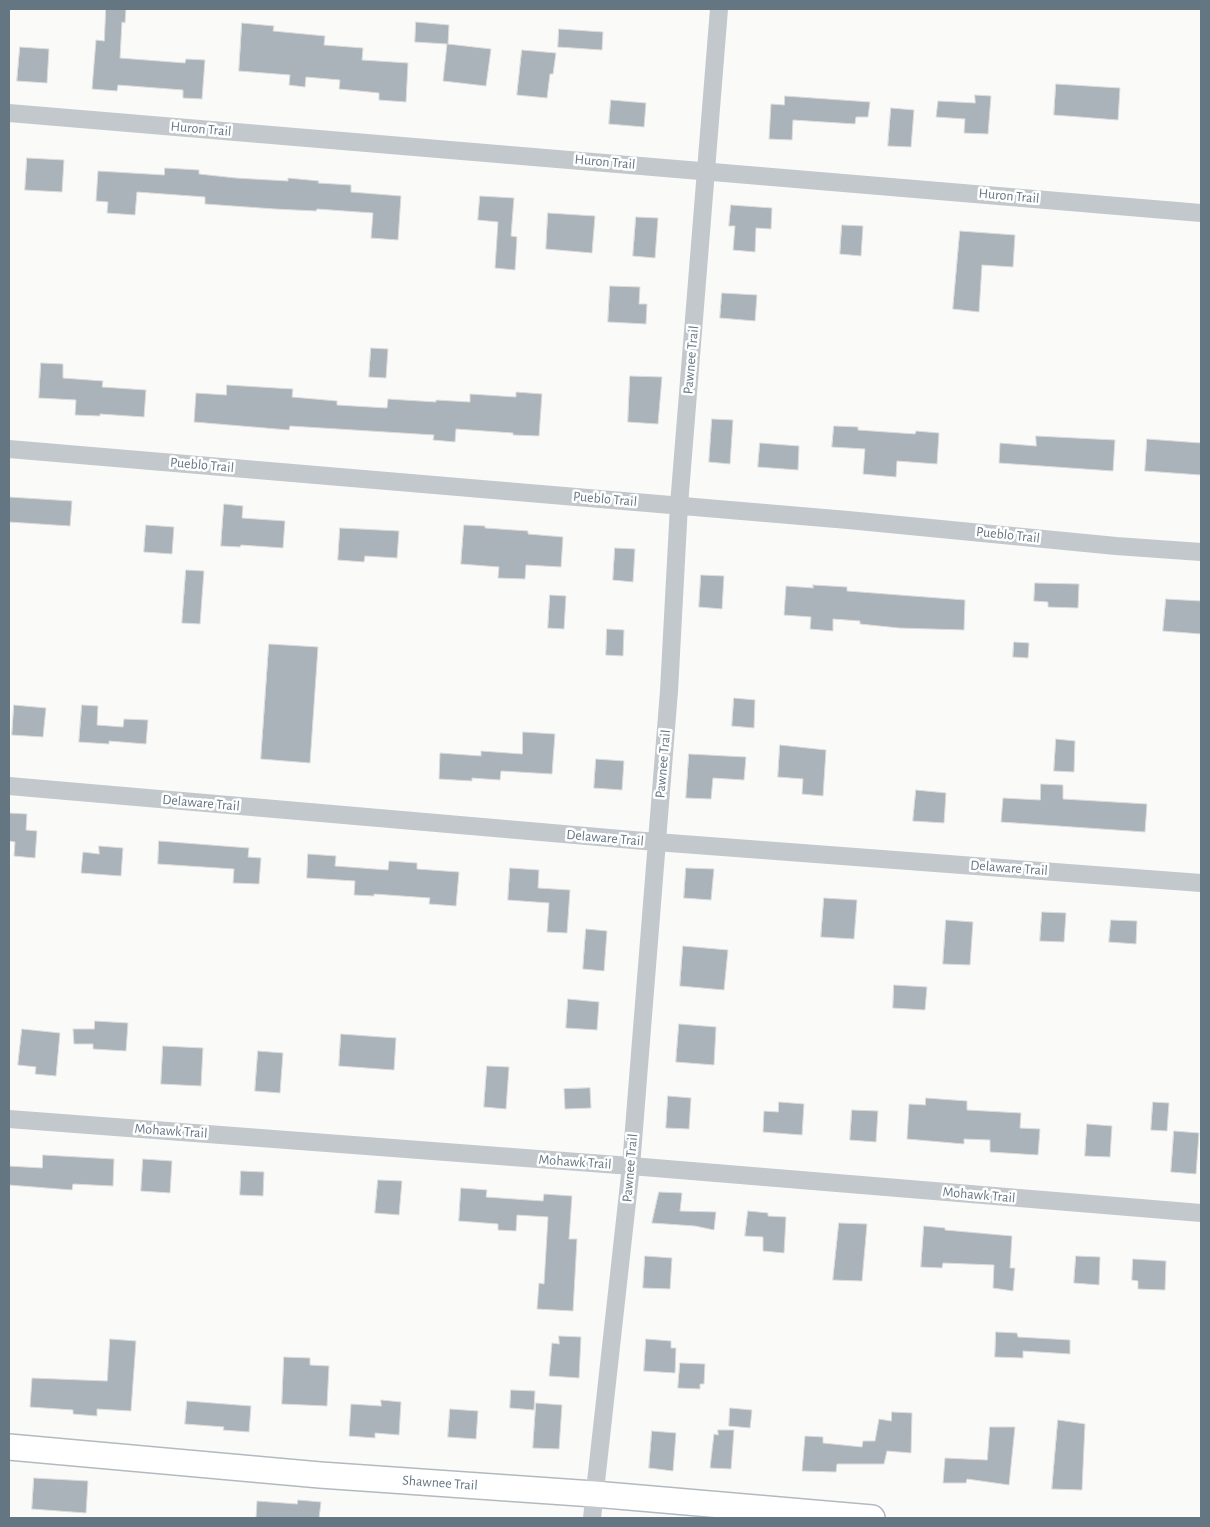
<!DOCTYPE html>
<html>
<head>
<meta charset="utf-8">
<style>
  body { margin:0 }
  #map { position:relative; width:1210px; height:1527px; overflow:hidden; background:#fafaf8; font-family:"Alegreya Sans",sans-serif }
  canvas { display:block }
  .frame { position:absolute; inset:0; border:10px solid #657683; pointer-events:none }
</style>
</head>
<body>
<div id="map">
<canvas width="1210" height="1527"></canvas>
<div class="frame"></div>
</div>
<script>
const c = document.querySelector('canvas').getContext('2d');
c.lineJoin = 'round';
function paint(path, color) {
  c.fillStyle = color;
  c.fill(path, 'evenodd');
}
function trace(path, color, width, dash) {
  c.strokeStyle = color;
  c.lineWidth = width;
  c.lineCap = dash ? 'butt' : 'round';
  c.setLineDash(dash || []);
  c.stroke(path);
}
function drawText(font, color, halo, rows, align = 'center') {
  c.font = font + ' "Alegreya Sans",sans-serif';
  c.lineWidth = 5;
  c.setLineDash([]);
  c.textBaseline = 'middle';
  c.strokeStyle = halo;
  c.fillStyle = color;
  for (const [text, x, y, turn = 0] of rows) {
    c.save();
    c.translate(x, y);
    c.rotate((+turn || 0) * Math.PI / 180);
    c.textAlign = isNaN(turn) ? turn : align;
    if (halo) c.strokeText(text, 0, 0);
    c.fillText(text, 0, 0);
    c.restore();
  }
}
const building = new Path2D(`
  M106 9H126L125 23 122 22 120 58 185 63 186 59 205 60 202 99 183 98V90L118 85 117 91 92 89 96 40 104 41Z
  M416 22 449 25 448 44 491 49 486 86 443 81 447 44 415 42Z
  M242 23 274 26 273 31 325 36 324 45 363 48 362 60 408 63 406 102 379 100V93L339 89 340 80 306 77 305 87 289 85 290 75 239 71Z
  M559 29 603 32 602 50 558 47Z
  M20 47 49 49 47 83 17 81Z
  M522 50 556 53 553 74H550L547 98 517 95Z
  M1056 84 1120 88 1118 120 1054 115Z
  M975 95 991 96 988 134 964 133 965 119 936 117 938 101 975 103Z
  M785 96 870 102 868 117H856L855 124 793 120 792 140 769 139 771 104 784 105Z
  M611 100 646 103 644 127 609 124Z
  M891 108 914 110 911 147 888 146Z
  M27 158 64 160 62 192 25 190Z
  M165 168 199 170V174L236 178 288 181V178L319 181 318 183 351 185V192L401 196 398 240 371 238 373 213 317 209 316 211 275 209 205 204V197L137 192 135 215 107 213 108 202 96 201 98 171 164 175Z
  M480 196 514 198 511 236 517 237 515 270 495 268 498 222 478 220Z
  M731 205 772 208 771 229 756 228 755 252 733 250 735 226H729Z
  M548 213 595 216 592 253 546 249Z
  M636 217 658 218 655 258 633 256Z
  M842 225 863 226 861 256 840 254Z
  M960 231 1015 235 1013 267 982 265 979 312 953 309Z
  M610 286 640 287 639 304H647L646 324 608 322Z
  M722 293 757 295 755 321 720 318Z
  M371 348 388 349 386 378 369 377Z
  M41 363 63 364V378L103 381 102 387 146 390 144 417 100 414V416L75 415 76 400 39 398Z
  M630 376 662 377 658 424 628 422Z
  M227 385 293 389 292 397 337 401V405L387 408 388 399 436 402V400L470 402V394L516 397V392L542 394 539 436 513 435V433L456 429 455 442 433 440 434 435 290 426 289 430 194 422 196 393 226 395Z
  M712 419 733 420 730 464 709 462Z
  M834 426 858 427V430L915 434 916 431 939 433 937 464 897 461 896 477 863 474 865 449 832 447Z
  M1036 436 1115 440 1113 471 999 463 1000 443 1036 446Z
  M1147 439 1201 443V475L1145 471Z
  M760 443 799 446 798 470 758 467Z
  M9 497 72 501 70 526 9 522Z
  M224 504 243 506 242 518 285 521 283 548 241 545 240 547 221 546Z
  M146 525 174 527 172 554 144 552Z
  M464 525 485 526V528L528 531V534L563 537 561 567 526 565 525 579 498 578 499 567 461 564Z
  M340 528 399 531 397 558 365 556 364 562 338 560Z
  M615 548 635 549 633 582 613 580Z
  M186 570 204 571 200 624 182 623Z
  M701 575 724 576 722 609 699 607Z
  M1035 583 1079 584 1078 608 1048 607V602L1034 601Z
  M813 585 847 587V591L965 600 964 630 899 628 860 624V621L833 619V631L810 629 811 617 784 615 786 586 813 588Z
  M550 595 566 596 564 629 548 628Z
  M1166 599 1201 601V634L1163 631Z
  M607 629 624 630 623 656 606 655Z
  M1014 642 1029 643 1028 658 1013 657Z
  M269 644 318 647 310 763 261 759Z
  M734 698 755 700 754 728 732 726Z
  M14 705 46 708 43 737 12 735Z
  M82 705 98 706 97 725 123 727 124 719 148 720 146 744 109 741V744L79 742Z
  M523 732 555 734 552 774 501 771 500 780 472 778V781L439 779 440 753 481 756V751L522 754Z
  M1056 739 1075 741 1074 772 1054 771Z
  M780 745 826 750 823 796 802 794 803 779 778 777Z
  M689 754 746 757 744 780 713 778 711 799 686 798Z
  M596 759 624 761 622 790 594 788Z
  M1041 784 1063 785V799L1147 804 1145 832 1001 822 1003 798 1040 800Z
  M916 790 946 793 944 823 913 821Z
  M9 813 27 814 26 830 37 831 35 858 14 856 15 842 9 841Z
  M159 841 249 848 248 857 261 858 259 884 233 883 234 869 158 864Z
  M99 846 123 848 121 876 81 873 83 852 99 854Z
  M308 854 336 856 335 866 388 870 389 861 417 863V869L459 872 456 906 429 904 430 898 374 894V896L354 895 355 881 307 878Z
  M510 868 539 870 538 888 570 890 567 933 547 932 549 903 508 900Z
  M686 868 714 869 711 900 684 898Z
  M824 898 857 900 854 939 821 937Z
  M1042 912 1066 913 1064 942 1040 941Z
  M946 920 973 922 970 965 943 964Z
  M1111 920 1137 921 1136 944 1109 942Z
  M586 929 607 931 604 971 583 969Z
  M683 946 728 950 724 990 680 986Z
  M894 985 927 987 925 1010 893 1008Z
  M568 999 599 1002 597 1030 566 1028Z
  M95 1021 128 1023 126 1051 93 1049V1044H74L73 1029H94Z
  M679 1024 716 1027 714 1065 676 1062Z
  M22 1029 60 1033 56 1076 35 1074 36 1067 18 1065Z
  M341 1034 396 1038 394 1070 339 1066Z
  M163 1046 203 1048 201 1086 161 1084Z
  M258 1051 283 1053 280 1093 255 1091Z
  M487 1066 509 1067 506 1109 484 1107Z
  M590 1088 591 1108 565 1109 564 1089Z
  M668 1096 691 1098 689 1129 666 1128Z
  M926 1098 967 1101V1110L1021 1113 1020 1128 1040 1129 1038 1155 990 1152V1140L964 1139V1144L907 1139 909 1104 925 1105Z
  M779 1102 804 1104 802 1135 763 1132 764 1111 778 1112Z
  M1153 1102 1169 1103 1167 1131 1151 1130Z
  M852 1110 878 1111 876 1142 850 1140Z
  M1087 1124 1112 1126 1110 1157 1085 1156Z
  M1174 1131 1199 1133 1196 1174 1171 1172Z
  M43 1155 114 1159 113 1186 73 1184 72 1190 9 1185V1166L42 1168Z
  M143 1159 172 1161 170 1193 141 1191Z
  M241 1171 264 1172 263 1196 240 1195Z
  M378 1180 402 1181 399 1215 375 1213Z
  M461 1188 487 1190 486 1197 543 1201 544 1194 572 1196 569 1239H577L573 1311 537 1309 539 1283 544 1284 548 1217 517 1215 516 1231 498 1230V1224L459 1221Z
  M659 1192 682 1193 680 1211 716 1212 714 1230 695 1226 652 1223Z
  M748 1211 768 1213V1216L786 1217 784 1253 763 1251V1237L745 1236Z
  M839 1223 867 1224 862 1281 833 1280Z
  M924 1226 945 1228V1230L1012 1236 1010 1268H1015L1013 1291 993 1288 994 1265 943 1263 942 1268 921 1267Z
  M645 1256 672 1258 670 1289 643 1288Z
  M1076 1256 1100 1257 1099 1285 1074 1283Z
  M1133 1259 1166 1261 1165 1290 1138 1289V1281L1132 1280Z
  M996 1332 1017 1333 1018 1337 1070 1340V1354L1023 1351V1358L995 1357Z
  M559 1336 581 1337 579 1378 549 1376 552 1343 559 1344Z
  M110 1339 136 1341 131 1411 97 1409V1416L73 1414V1410L30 1407 32 1378 107 1381Z
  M646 1339 671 1341V1348H676L675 1373 644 1371Z
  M284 1357 310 1358V1365L329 1366 327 1406 282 1404Z
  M680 1363 705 1364 704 1384H700V1389L678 1388Z
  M511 1390 535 1391 534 1410 510 1408Z
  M381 1400 401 1402 399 1435 375 1433V1438L349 1436 351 1404 381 1406Z
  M187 1401 251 1406 249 1432 223 1430 224 1427 185 1424Z
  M536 1403 562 1405 559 1449 533 1448Z
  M730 1408 752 1410 750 1428 729 1426Z
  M450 1409 478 1411 476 1439 448 1437Z
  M892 1412 912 1413 911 1453 887 1451 884 1464H837L836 1472 802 1471 805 1436 823 1437V1443L862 1447 863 1441H875L879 1419 891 1421Z
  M1058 1420 1085 1424 1082 1490 1052 1489Z
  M990 1427H1015L1009 1485 967 1479 966 1483H943L945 1458 987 1460Z
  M718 1430H734L731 1469 710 1468 714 1434 718 1435Z
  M652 1431 676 1433 673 1471 649 1468Z
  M34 1478 88 1481 86 1513 32 1509Z
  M298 1500 321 1502 319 1518H256L257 1501 297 1504Z`);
const street = new Path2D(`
  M9 113 1201 213
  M9 449 848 520 1116 546 1201 552
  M9 786 656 842 1201 883
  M9 1119 631 1166 1201 1213
  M592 1518 631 1166 669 691 679 505 719 9`);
const secondary = new Path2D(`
  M9 1447 320 1475 594 1494 872 1518`);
const streetNames = [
  ["Huron Trail",201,129,5],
  ["Huron Trail",605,162,5],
  ["Huron Trail",1009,196,5],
  ["Pawnee Trail",691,360,-85],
  ["Pueblo Trail",202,465,5],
  ["Pueblo Trail",605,499,5],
  ["Pueblo Trail",1008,535,6],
  ["Pawnee Trail",663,764,-85],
  ["Delaware Trail",201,803,5],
  ["Delaware Trail",605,838,5],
  ["Delaware Trail",1009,868,4],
  ["Mohawk Trail",171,1131,4],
  ["Mohawk Trail",575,1162,4],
  ["Pawnee Trail",630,1168,-85],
  ["Mohawk Trail",979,1195,5],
  ["Shawnee Trail",440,1483,4]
];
paint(building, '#aab3b9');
trace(building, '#dcdcda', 1);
trace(secondary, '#b3babf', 28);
trace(street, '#c3c8cc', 18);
trace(secondary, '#fff', 25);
drawText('14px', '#657683', '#fff', streetNames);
</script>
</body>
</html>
